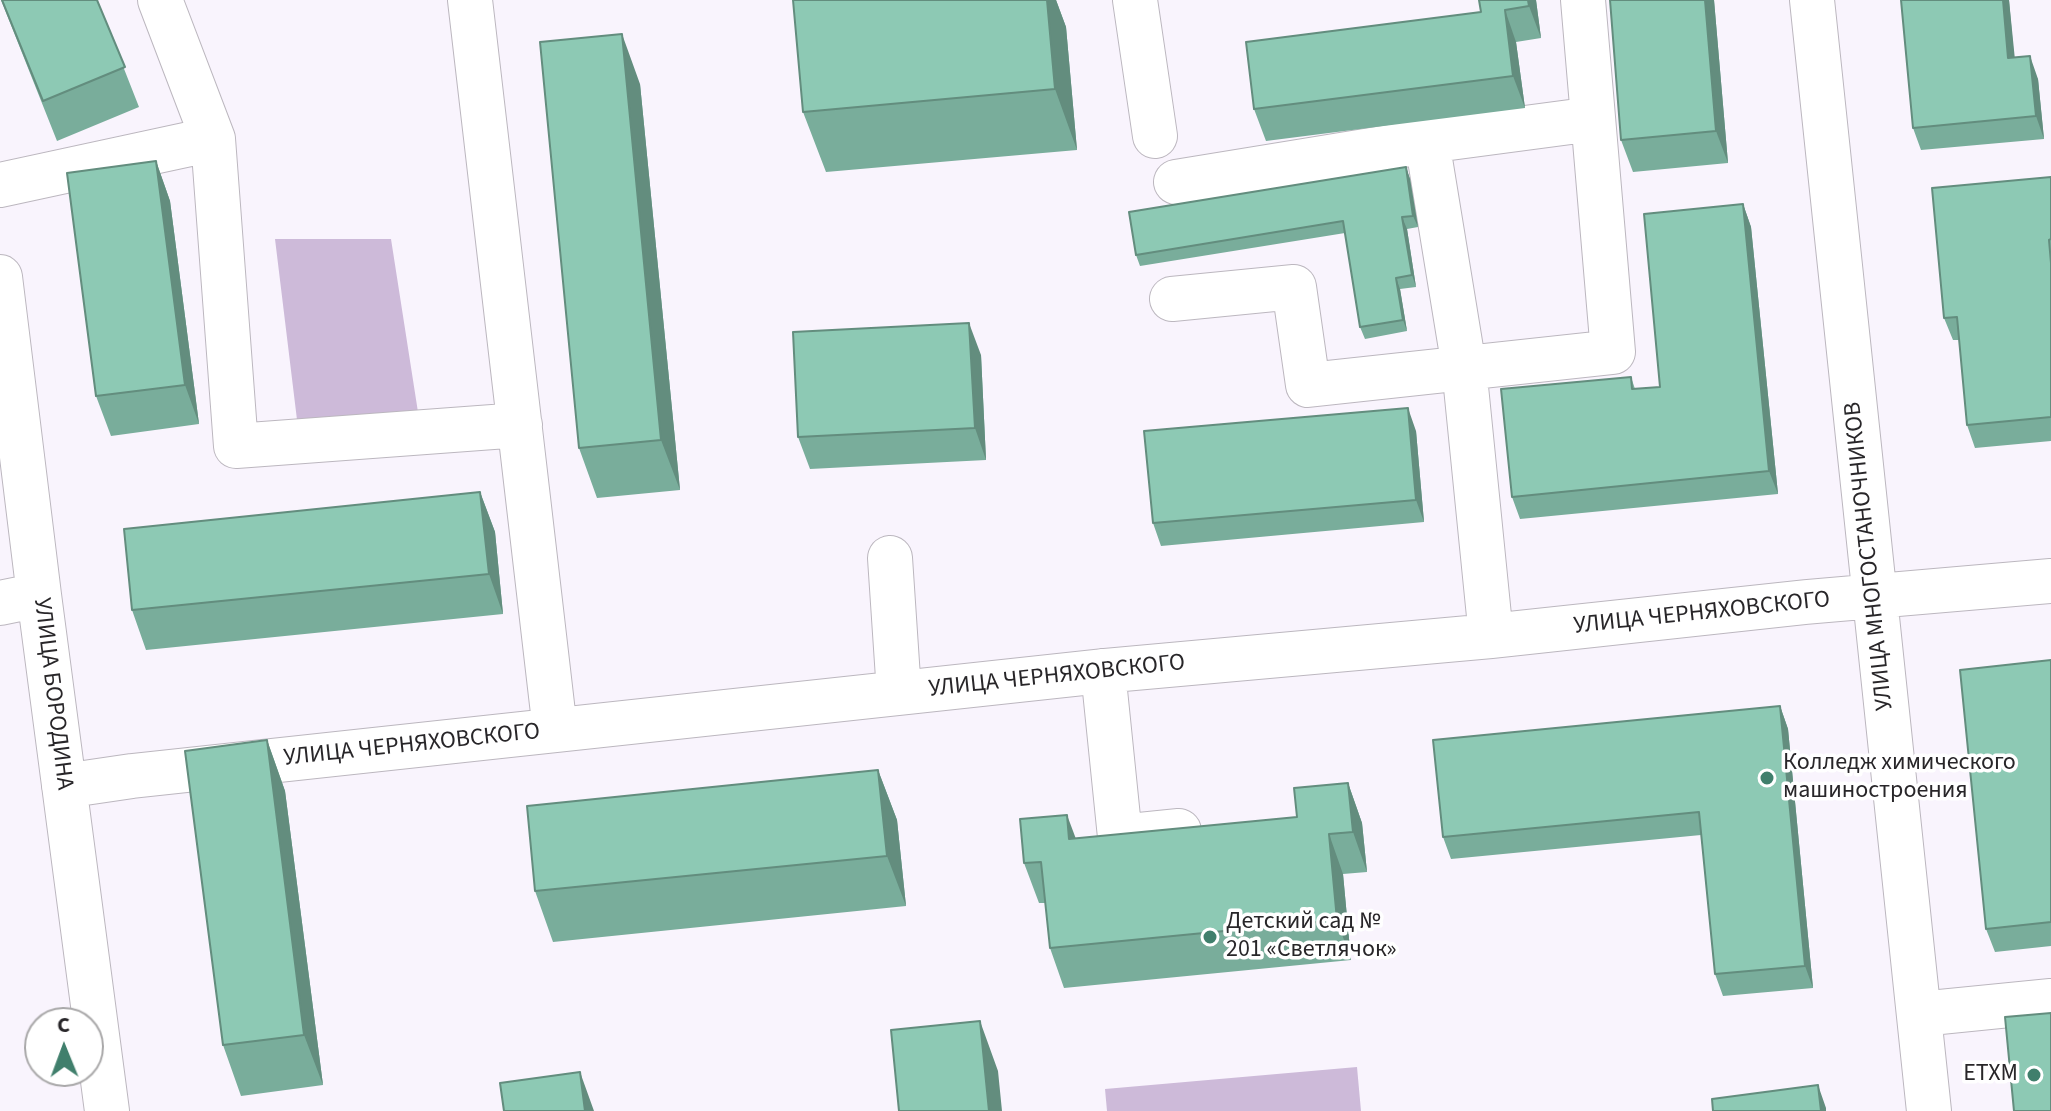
<!DOCTYPE html>
<html>
<head>
<meta charset="utf-8">
<style>
  body { margin:0 }
  #map { position:relative; width:2051px; height:1111px; overflow:hidden; background:#f9f4fd; font-family:"Source Sans 3",sans-serif }
  canvas { display:block }
  .north { position:absolute; left:24px; top:1007px; width:80px; height:80px; box-sizing:border-box; background:#fff; border:2px solid #a9a8a9; border-radius:50%; rotate:359deg; font-size:22px; font-weight:700; line-height:32px; text-align:center; color:#282629 }
  .north::after { content:''; display:block; margin:auto; width:28px; height:36px; background:#407f6c; clip-path:polygon(50% 0,100% 100%,50% 72%,0 100%) }
</style>
</head>
<body>
<div id="map">
<canvas width="2051" height="1111"></canvas>
<div class="north">С</div>
</div>
<script>
const c = document.querySelector('canvas').getContext('2d');
c.lineJoin = 'round';
function paint(path, color) {
  c.fillStyle = color;
  c.fill(path, 'evenodd');
}
function trace(path, color, width, dash) {
  c.strokeStyle = color;
  c.lineWidth = width;
  c.lineCap = dash ? 'butt' : 'round';
  c.setLineDash(dash || []);
  c.stroke(path);
}
function drawText(font, color, halo, rows, align = 'center') {
  c.font = font + ' "Source Sans 3",sans-serif';
  c.lineWidth = 7;
  c.setLineDash([]);
  c.textBaseline = 'middle';
  c.strokeStyle = halo;
  c.fillStyle = color;
  for (const [text, x, y, turn = 0] of rows) {
    c.save();
    c.translate(x, y);
    c.rotate((+turn || 0) * Math.PI / 180);
    c.textAlign = isNaN(turn) ? turn : align;
    if (halo) c.strokeText(text, 0, 0);
    c.fillText(text, 0, 0);
    c.restore();
  }
}
const green = new Path2D(`
  M275 239H391L420 425 298 428Z
  M1357 1067 1361 1111H1107L1105 1089Z`);
const minor = new Path2D(`
  M160 0 213 139 236 446 520 425
  M470 0 555 730
  M1135 0 1155 136
  M1812 0 1929 1111
  M1427 141 1464 367 1491 636
  M1176 182 1427 141 1593 119
  M0 185 213 139
  M0 277 39 595 107 1111
  M1172 299 1294 287 1308 385 1613 352 1583 0
  M890 558 899 693
  M0 603 39 595
  M1103 671 1120 837 1179 831
  M64 786 132 776 1103 671 1491 636 1806 602 2051 581
  M1920 1014 2051 1001`);
const wall = new Path2D(`
  M1 0H97L139 107 57 141Z
  M793 0H1056L1066 27 1077 150 826 172 803 112Z
  M1536 0 1541 38 1516 42 1525 108 1266 141 1254 109 1481 12Z
  M1610 0H1714L1728 163 1633 172 1621 140Z
  M1901 0H2009L2014 57 2038 79 2044 139 1921 150 1913 128Z
  M640 84 680 490 597 498 579 448Z
  M156 161 170 201 199 424 111 436 96 396Z
  M1406 167 1410 179 1418 227 1407 229 1416 287 1400 289 1407 331 1365 339 1360 327 1345 233 1140 266 1136 255Z
  M2051 177V441L1975 448 1967 425 1959 340H1953L1944 318Z
  M1743 204 1751 227 1778 494 1520 519 1512 497 1631 377 1635 389 1660 387Z
  M981 355 986 460 810 469 798 437Z
  M1416 431 1424 522 1161 546 1153 523Z
  M480 492 495 532 503 614 146 650 132 610Z
  M2051 660V946L1995 952 1986 929Z
  M1780 706 1788 729 1813 988 1723 996 1715 974 1701 835 1451 859 1443 837Z
  M267 740 285 791 323 1085 241 1096 223 1045Z
  M878 770 897 820 906 906 553 942 535 891Z
  M1348 783 1362 823 1367 872 1343 874 1351 960 1064 988 1050 948 1045 903H1039L1024 863 1076 839 1297 817Z`);
const shadedWall = new Path2D(`
  M1047 0H1056L1066 27 1077 150 1055 89Z
  M1528 0H1536L1541 38 1529 6Z
  M1705 0H1714L1728 163 1716 131Z
  M2003 0H2009L2017 80 2008 58Z
  M1505 10 1516 42 1525 108 1513 76Z
  M622 34 640 84 680 490 661 440Z
  M2030 56 2038 79 2044 139 2036 116Z
  M156 161 170 201 199 424 185 385Z
  M1406 167 1410 179 1418 227 1413 216Z
  M1743 204 1751 227 1778 494 1769 471Z
  M1402 217 1407 229 1416 287 1412 275Z
  M1396 278 1400 289 1407 331 1403 320Z
  M969 323 981 355 986 460 975 428Z
  M1408 408 1416 431 1424 522 1416 500Z
  M480 492 495 532 503 614 489 574Z
  M1780 706 1788 729 1813 988 1805 966Z
  M267 740 285 791 323 1085 304 1035Z
  M878 770 897 820 906 906 887 856Z
  M1348 783 1362 823 1367 872 1353 832Z
  M1067 815 1082 855 1069 839Z
  M1329 834 1343 874 1351 960 1337 920Z
  M980 1021 998 1071 1002 1111H989Z
  M580 1072 594 1111H585Z
  M1818 1085 1826 1108V1111H1821Z`);
const building = new Path2D(`
  M2 0H97L125 67 43 101Z
  M793 0H1047L1055 89 803 112Z
  M1479 0H1528L1529 6 1505 10 1513 76 1254 109 1246 42 1481 12Z
  M1610 0H1705L1716 131 1621 140Z
  M1901 0H2003L2008 58 2030 56 2036 116 1913 128Z
  M622 34 661 440 579 448 540 42Z
  M156 161 185 385 96 396 67 173Z
  M1406 167 1413 216 1402 217 1412 275 1396 278 1403 320 1360 327 1343 221 1136 255 1129 212Z
  M2051 177V239L2049 240 2051 263V417L1967 425 1957 317 1944 318 1932 188Z
  M1743 204 1769 471 1512 497 1501 389 1631 377 1632 389 1660 387 1644 214Z
  M969 323 975 428 798 437 793 332Z
  M1408 408 1416 500 1153 523 1144 431Z
  M480 492 489 574 132 610 124 529Z
  M2051 660V922L1986 929 1960 670Z
  M1780 706 1805 966 1715 974 1699 812 1443 837 1433 740Z
  M267 740 304 1035 223 1045 185 751Z
  M878 770 887 856 535 891 527 806Z
  M1348 783 1353 832 1329 834 1337 920 1050 948 1041 862 1024 863 1020 819 1067 815 1069 839 1297 817 1294 788Z
  M2051 1013V1111H2014L2005 1017Z
  M980 1021 989 1111H899L891 1030Z
  M580 1072 585 1111H504L500 1083Z
  M1818 1085 1821 1111H1713L1712 1099Z`);
const markers = [
  [1767,778,8,"#407f6c"],
  [1210,937,8,"#407f6c"],
  [2034,1075,8,"#407f6c"]
];
const streetNames = [
  ["УЛИЦА МНОГОСТАНОЧНИКОВ",1870,556,-96],
  ["УЛИЦА ЧЕРНЯХОВСКОГО",1702,614,-6],
  ["УЛИЦА ЧЕРНЯХОВСКОГО",1057,677,-6],
  ["УЛИЦА БОРОДИНА",52,694,83],
  ["УЛИЦА ЧЕРНЯХОВСКОГО",412,746,-6]
];
const poiNames = [
  ["Колледж химического",1783,764],
  ["машиностроения",1783,792],
  ["Детский сад №",1226,923],
  ["201 «Светлячок»",1226,951],
  ["ЕТХМ",2018,1075,"right"]
];
paint(green, '#cdbad9');
trace(minor, '#bcb7bf', 46);
trace(minor, '#fff', 44);
paint(wall, '#79ad9b');
paint(shadedWall, '#638d7e');
paint(building, '#8dc9b4');
trace(building, '#638d7e', 2);
for (const [x, y, r, color] of markers) {
  const dot = new Path2D();
  dot.arc(x, y, r, 0, 2 * Math.PI);
  c.fillStyle = color;
  c.fill(dot);
  trace(dot, '#fff', 3);
}
drawText('24px', '#282629', '#fff', streetNames);
drawText('24px', '#282629', '#fff', poiNames, 'left');
</script>
</body>
</html>
